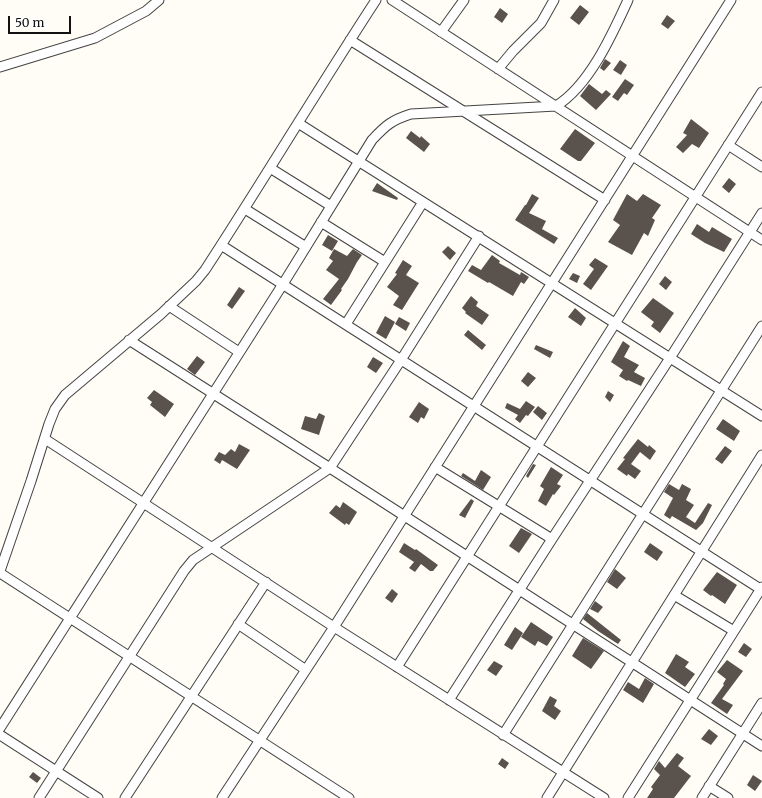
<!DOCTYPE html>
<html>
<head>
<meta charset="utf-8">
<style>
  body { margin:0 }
  #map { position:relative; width:762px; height:798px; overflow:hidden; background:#fffdf5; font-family:Merriweather,serif }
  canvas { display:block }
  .scale { position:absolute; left:8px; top:16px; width:63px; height:18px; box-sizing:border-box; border:2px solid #111; border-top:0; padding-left:5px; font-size:12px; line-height:14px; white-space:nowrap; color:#111; -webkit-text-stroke:3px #fff; paint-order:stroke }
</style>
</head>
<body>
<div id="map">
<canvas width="762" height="798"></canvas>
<div class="scale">50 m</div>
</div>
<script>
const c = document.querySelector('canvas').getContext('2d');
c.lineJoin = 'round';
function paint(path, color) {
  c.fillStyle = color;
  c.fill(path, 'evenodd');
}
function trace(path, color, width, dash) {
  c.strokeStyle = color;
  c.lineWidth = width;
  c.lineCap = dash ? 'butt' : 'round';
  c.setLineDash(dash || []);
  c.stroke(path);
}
const building = new Path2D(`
  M580 5 589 12 579 25 570 18Z
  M500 8 508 14 502 23 494 17Z
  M667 15 675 21 668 29 661 24Z
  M605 59 611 63 604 71 600 68Z
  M620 60 627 65 621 75 613 70Z
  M625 79 634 85 627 95 624 93 618 101 612 97Z
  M589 84 602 94 606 90 611 94 596 110 580 96Z
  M691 119 709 133 699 148 692 144 683 153 676 147 687 135 683 133Z
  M575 129 595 143 581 161H578L560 149Z
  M411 131 420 138 421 136 430 144 424 152 406 138Z
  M729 178 736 184 729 193 722 187Z
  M377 183 398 198 397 200 372 191Z
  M532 194 539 198 529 213 546 221 542 229 558 238 554 244 515 220 525 205H526Z
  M627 194 637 201 643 194 661 205 652 218 655 220 648 236 644 233 632 255 608 242 620 225 613 220Z
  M697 224 709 232 712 227 732 239 724 252 705 243 691 234Z
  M328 235 338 241 332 251 322 245Z
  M448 246 456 253 450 260 442 252Z
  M334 249 347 256 353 249 362 255 357 262 348 279 341 289 342 290 331 305 323 299 339 279 326 270 333 261 329 258Z
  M492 255 500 261 499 263 520 275 521 272 529 277 524 284 521 282 513 296 489 282 488 283 468 271 472 265 481 270Z
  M595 258 608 266 591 290 583 284 594 269 589 265Z
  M403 260 412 266 406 275 419 283 402 310 393 305 399 296 387 287 397 274 395 273Z
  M573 273 580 276 577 283 569 279Z
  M665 276 672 282 666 290 659 284Z
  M239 287 245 291 232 309 227 305Z
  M471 296 478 302 476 306 489 315 482 325 465 313 466 312 462 308Z
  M653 298 674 313 660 333 651 326 654 322 641 312Z
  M575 308 586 318 581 326 568 317Z
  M385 316 395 322 386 339 376 333Z
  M399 317 410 323 406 331 395 324Z
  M468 330 486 345 482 350 464 335Z
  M623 341 630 346 624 357 639 365 634 372 645 378 641 386 628 380 627 381 619 376 623 370 611 362Z
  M536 345 553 352 550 358 534 349Z
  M197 356 205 362 195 375 187 369Z
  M373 357 383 363 376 373 367 367Z
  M528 372 536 378 528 387 521 381Z
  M154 390 174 404 165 417 150 405 152 402 147 398Z
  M608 391 614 395 610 402 605 397Z
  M526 401 535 407 528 416 526 415 520 423 515 419 518 415 505 408 507 403 520 409Z
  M419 402 429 409 424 419 421 417 418 423 409 417Z
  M538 406 547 413 542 420 533 412Z
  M319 413 325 416 319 435 301 429 305 416 316 419Z
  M723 419 740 431 734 441 716 429Z
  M638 439 648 447 649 445 656 451 650 460 640 452 631 464 641 471 635 479 628 474 627 476 617 469 625 459 623 458Z
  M239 444 250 450 237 469 222 460 220 464 214 460 219 452 225 455 231 449 235 452Z
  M725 446 732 451 722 464 715 459Z
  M533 464 536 465 528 478 526 476Z
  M551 467 563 475 557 484 561 486 554 495 553 494 546 506 538 501 544 489 540 486Z
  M481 470 491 477 483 490 461 476 463 473 475 481Z
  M669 484 679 490 682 484 691 489 686 500 694 505 686 517 695 523 708 503 712 505 703 523 696 530 672 516 670 519 664 515 673 498 664 492Z
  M471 499 474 501 465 518 459 515Z
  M343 502 357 512 349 525 346 523 345 525 329 513 336 505 340 508Z
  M521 528 532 534 519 553 509 546Z
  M404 543 415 550 416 549 438 565 433 571H430L421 564 415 572 409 568 414 562 399 552Z
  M650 543 663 552 657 561 644 552Z
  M615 569 626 578 617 589 607 582Z
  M717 572 737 585 725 604 712 595 711 596 703 590Z
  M392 589 398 594 392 603 385 598Z
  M595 601 603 607 598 613 590 609Z
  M587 613 621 640 618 644 598 631 583 619Z
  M531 622 553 637 547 646 538 641 535 646 521 637Z
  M515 627 523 633 512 650 504 645Z
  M583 638 604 651 591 669 572 656Z
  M744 643 752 649 746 657 738 652Z
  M676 654 689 662 685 667 695 674 685 687 665 673Z
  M727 660 743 671 722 699 733 705 727 714 711 703 724 685 723 684 726 679 717 672Z
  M494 661 503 666 496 676 487 670Z
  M645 678 654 684 643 703 623 690 628 682 639 689Z
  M550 696 557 700 554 706 561 711 555 720 542 711Z
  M709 729 718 736 711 745 701 739Z
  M677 753 684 758 678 766 691 776 674 798H647L653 789 651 787 660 775 654 769 659 761 665 768Z
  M502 758 509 763 505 769 498 764Z
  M33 772 41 778 37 783 29 777Z
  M753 775 762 781 755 791 747 785Z`);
const minor = new Path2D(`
  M392 0 762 240
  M441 32 464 0
  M350 40 605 200
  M0 67 95 38 146 11 159 0
  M498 69 513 51 541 23 554 0
  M298 123 762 416
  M728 145 762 167
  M270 168 331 206
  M245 209 306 247
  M321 222 385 262
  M221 245 762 590
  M169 306 239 352
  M346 324 423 202
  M129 340 330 468 762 746
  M45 439 334 627 604 798
  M435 467 552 539
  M0 571 31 481 49 424 55 409 65 395 161 314 196 281 205 270C263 181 318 89 376 0
  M0 573 349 798
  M674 595 734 631
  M238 624 306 670
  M397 667 762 92
  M449 700 552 539 670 358 762 213
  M0 728 283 284 372 140C386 125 392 120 411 114L556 106C589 86 612 35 628 0
  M0 735 98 798
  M503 735 762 326
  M709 786 728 798
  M39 798 184 571 193 560 202 554 330 468 401 360 479 236
  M125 798 266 582
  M222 798 334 627 731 0
  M547 798 762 455
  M628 798 762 587
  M702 798 762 703`);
paint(building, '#5a524d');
trace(minor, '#444', 11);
trace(minor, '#fff', 9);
</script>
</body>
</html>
